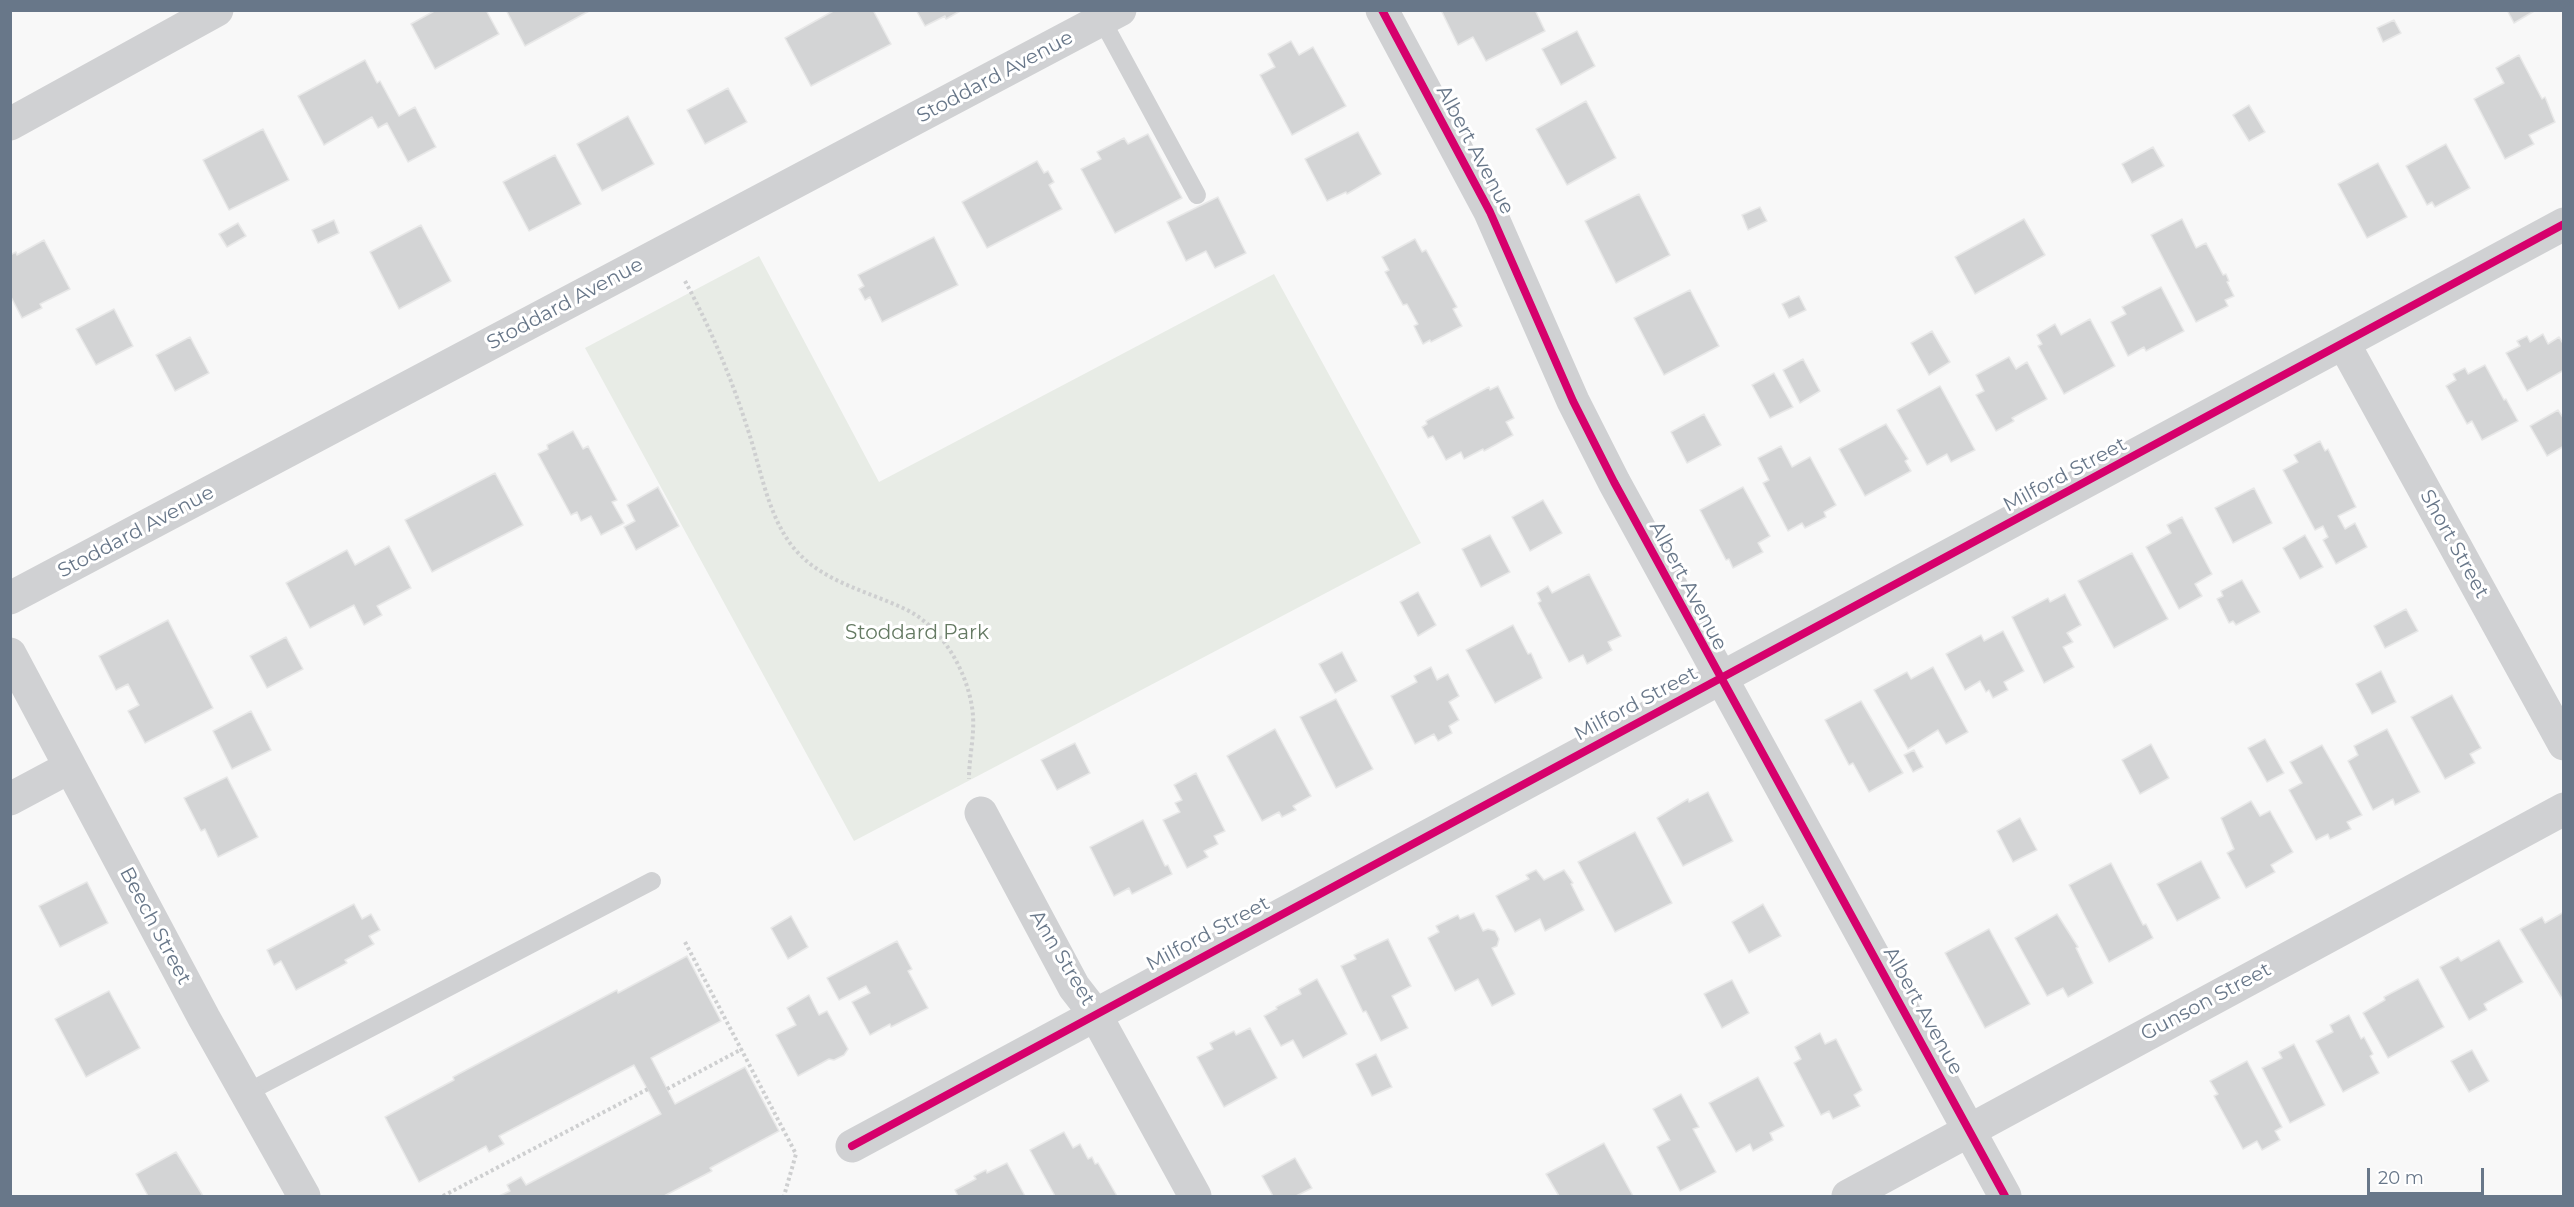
<!DOCTYPE html>
<html>
<head>
<meta charset="utf-8">
<style>
  body { margin:0 }
  #map { position:relative; width:2574px; height:1207px; overflow:hidden; background:#f8f8f8; font-family:Montserrat,sans-serif }
  canvas { display:block }
  .frame { position:absolute; inset:0; border:12px solid #687789; pointer-events:none }
  .scale { position:absolute; left:2367px; top:1168px; width:117px; height:27px; box-sizing:border-box; border:3px solid #687789; border-top:0; padding-left:8px; font-size:18px; line-height:21px; white-space:nowrap; color:#687789; -webkit-text-stroke:4px #fff; paint-order:stroke }
</style>
</head>
<body>
<div id="map">
<canvas width="2574" height="1207"></canvas>
<div class="frame"></div>
<div class="scale">20 m</div>
</div>
<script>
const c = document.querySelector('canvas').getContext('2d');
c.lineJoin = 'round';
function paint(path, color) {
  c.fillStyle = color;
  c.fill(path, 'evenodd');
}
function trace(path, color, width, dash) {
  c.strokeStyle = color;
  c.lineWidth = width;
  c.lineCap = dash ? 'butt' : 'round';
  c.setLineDash(dash || []);
  c.stroke(path);
}
function drawText(font, color, halo, rows, align = 'center') {
  c.font = font + ' Montserrat,sans-serif';
  c.lineWidth = 6;
  c.setLineDash([]);
  c.textBaseline = 'middle';
  c.strokeStyle = halo;
  c.fillStyle = color;
  for (const [text, x, y, turn = 0] of rows) {
    c.save();
    c.translate(x, y);
    c.rotate((+turn || 0) * Math.PI / 180);
    c.textAlign = isNaN(turn) ? turn : align;
    if (halo) c.strokeText(text, 0, 0);
    c.fillText(text, 0, 0);
    c.restore();
  }
}
const green = new Path2D(`
  M759 256 879 482 1274 274 1421 543 854 841 585 348Z`);
const building = new Path2D(`
  M436 10H486L499 34 435 69 411 24Z
  M506 10H591L525 46Z
  M835 10H873L891 44 811 86 785 38Z
  M916 10H962L946 19 945 16 925 26Z
  M1441 10H1535L1545 31 1486 61 1473 37 1458 45Z
  M2507 10H2536L2514 23Z
  M2394 20 2401 33 2383 42 2377 28Z
  M1577 31 1595 66 1561 85 1542 49Z
  M1291 41 1299 55 1313 47 1346 106 1292 135 1260 75 1275 67 1268 54Z
  M2519 55 2542 99 2545 97 2555 122 2529 135 2534 144 2505 159 2474 99 2504 83 2496 68Z
  M365 60 377 83 380 81 399 116 415 107 436 147 408 162 387 123 378 128 372 117 324 145 298 96Z
  M728 88 747 122 705 144 687 110Z
  M1586 101 1616 158 1567 185 1536 129Z
  M2249 105 2265 132 2249 141 2233 115Z
  M628 116 654 164 602 191 577 144Z
  M263 129 289 180 229 210 203 160Z
  M1358 132 1381 174 1347 194 1346 192 1327 201 1305 159Z
  M1148 134 1182 198 1115 233 1081 169 1101 159 1097 152 1124 138 1128 144Z
  M2446 144 2470 188 2435 207 2432 202 2427 205 2406 166Z
  M2153 147 2164 166 2132 183 2122 164Z
  M555 155 581 204 529 231 503 182Z
  M1037 161 1044 173 1048 171 1054 182 1049 185 1062 209 987 248 962 202Z
  M2378 163 2407 217 2367 238 2338 184Z
  M1639 194 1670 255 1616 283 1585 221Z
  M1218 197 1246 253 1215 268 1206 251 1186 261 1167 222Z
  M1760 207 1767 221 1748 230 1742 215Z
  M2024 219 2045 255 1975 294 1955 257Z
  M2182 219 2196 248 2206 243 2223 275 2226 274 2229 281 2227 282 2234 296 2225 300 2228 306 2196 322 2151 235Z
  M334 220 339 233 318 243 312 230Z
  M238 223 246 236 227 247 219 234Z
  M421 225 451 281 399 309 370 252Z
  M934 237 958 285 882 322 870 297 865 300 859 289 864 286 858 275Z
  M1415 239 1422 252 1426 250 1457 307 1453 309 1462 326 1431 342 1430 340 1423 344 1414 326 1418 324 1407 304 1403 305 1385 272 1389 270 1382 257Z
  M44 240 70 289 40 304 42 308 22 318 10 295V255L16 252 17 255Z
  M2161 287 2184 331 2146 351 2144 347 2128 356 2111 322 2126 314 2122 307Z
  M1690 290 1719 346 1664 375 1634 318Z
  M1799 296 1806 310 1789 318 1782 304Z
  M114 309 133 346 96 365 76 329Z
  M2090 319 2115 366 2064 394 2038 346 2042 344 2037 335 2055 324 2061 335Z
  M1932 331 1950 362 1929 375 1911 343Z
  M2543 334 2548 344 2559 337 2564 345V370L2527 391 2506 353 2520 346 2517 341 2527 336 2530 342Z
  M190 337 209 373 175 391 156 355Z
  M2009 357 2016 369 2027 362 2047 399 2012 418 2014 421 1996 431 1976 395 1984 391 1976 375Z
  M1803 359 1820 391 1800 403 1783 370Z
  M2485 365 2504 400 2506 399 2518 421 2482 440 2472 421 2467 424 2446 386 2456 380 2453 374 2465 368 2468 374Z
  M1774 373 1793 407 1770 418 1752 385Z
  M1498 386 1514 418 1506 422 1513 435 1484 451 1483 449 1464 459 1461 452 1446 460 1433 436 1428 438 1422 427 1427 424 1426 421 1489 387 1490 390Z
  M1940 386 1975 450 1951 462 1947 454 1927 465 1897 410Z
  M2558 410 2564 419V446L2547 456 2530 426Z
  M1704 414 1721 445 1687 463 1671 432Z
  M1886 424 1908 459 1905 461 1911 471 1865 496 1839 449Z
  M573 431 583 449 588 446 617 500 612 502 624 523 601 535 591 516 581 521 577 512 571 515 538 454 548 449 547 445Z
  M2320 441 2325 451 2328 449 2356 507 2338 516 2345 529 2355 523 2367 547 2336 564 2323 540 2328 537 2323 526 2315 530 2283 470 2298 462 2294 455Z
  M1781 446 1792 467 1810 457 1836 505 1824 512 1826 517 1805 528 1802 523 1788 531 1763 483 1769 480 1758 458Z
  M495 473 523 525 432 572 405 520Z
  M658 487 679 526 636 550 624 527 635 521 627 505Z
  M1743 487 1770 536 1758 543 1763 552 1733 568 1729 559 1726 560 1700 510Z
  M2254 488 2272 523 2233 543 2215 508Z
  M1543 500 1562 533 1530 551 1512 517Z
  M2182 517 2212 574 2195 584 2202 596 2179 609 2146 547 2171 533 2167 525Z
  M1490 535 1510 572 1481 587 1462 549Z
  M2305 535 2323 567 2300 579 2283 548Z
  M389 546 411 588 377 606 382 615 364 625 354 605 310 628 286 583 347 550 355 565Z
  M2132 553 2168 619 2114 648 2078 581Z
  M1589 574 1621 636 1608 642 1612 650 1587 664 1583 655 1569 662 1538 603 1541 601 1537 593 1548 586 1552 593Z
  M2242 580 2260 612 2236 625 2233 621 2229 623 2217 599 2223 596 2221 591Z
  M1418 592 1436 625 1418 636 1400 602Z
  M2065 594 2081 625 2067 633 2073 642 2063 647 2074 667 2044 683 2012 617 2048 598 2050 602Z
  M2406 609 2418 631 2385 648 2374 626Z
  M168 620 213 708 145 743 128 711 139 705 128 684 116 690 99 656Z
  M1513 625 1528 654 1531 653 1542 678 1495 703 1466 650Z
  M2003 631 2024 671 2004 682 2008 690 1993 698 1989 690 1986 692 1980 681 1965 690 1946 654 1981 635 1984 641Z
  M286 637 303 669 267 688 250 656Z
  M1342 652 1357 681 1335 693 1319 664Z
  M1431 667 1437 680 1448 674 1459 696 1449 702 1459 720 1449 726 1452 733 1438 741 1434 734 1415 744 1391 696 1417 682 1414 676Z
  M1933 667 1968 732 1946 744 1938 730 1908 749 1874 690 1907 672 1911 679Z
  M2381 671 2396 702 2372 714 2356 684Z
  M2452 695 2481 748 2470 754 2475 763 2445 779 2411 717Z
  M1336 699 1373 769 1336 788 1300 717Z
  M1861 701 1903 773 1869 792 1853 763 1849 765 1825 720Z
  M251 711 271 750 232 769 213 731Z
  M1275 729 1311 796 1293 806 1296 810 1282 817 1279 812 1262 821 1227 756Z
  M2387 729 2420 792 2395 805 2393 799 2373 810 2348 761 2358 755 2354 746Z
  M2265 739 2284 773 2267 782 2248 748Z
  M1075 743 1090 773 1057 790 1041 760Z
  M2151 744 2169 778 2140 794 2122 760Z
  M2322 745 2362 815 2347 822 2351 829 2330 839 2328 834 2316 840 2289 790 2302 783 2290 762Z
  M1914 750 1923 767 1913 772 1904 755Z
  M1196 773 1225 831 1214 836 1218 844 1204 851 1208 857 1187 868 1163 820 1180 812 1175 803 1182 800 1174 785Z
  M227 777 258 837 218 857 205 829 201 831 184 798Z
  M1708 792 1733 841 1683 866 1657 818 1688 799 1689 802Z
  M2251 801 2260 816 2270 811 2293 852 2271 865 2275 872 2246 888 2227 853 2234 849 2221 818Z
  M2020 818 2037 850 2013 862 1997 831Z
  M1143 820 1165 866 1168 865 1172 874 1132 894 1129 888 1114 896 1090 847Z
  M1635 832 1672 903 1615 932 1578 862Z
  M2201 861 2220 898 2177 921 2157 884Z
  M2111 863 2143 925 2146 924 2153 938 2109 962 2069 885Z
  M1536 870 1544 880 1564 870 1573 883 1571 884 1584 910 1545 931 1540 919 1515 932 1496 896 1529 879 1526 875Z
  M87 882 108 923 60 947 39 906Z
  M354 904 362 919 371 914 380 930 369 936 374 944 345 960 347 963 296 990 281 961 274 965 267 950Z
  M1763 904 1781 936 1749 953 1732 922Z
  M2564 912V1002L2520 929 2542 917 2545 923Z
  M1474 913 1483 931 1488 929 1495 931 1499 939 1497 946 1492 948 1515 994 1492 1006 1478 979 1455 991 1428 938 1439 932 1436 926 1458 915 1460 919Z
  M2057 914 2078 947 2076 948 2093 983 2068 997 2063 988 2047 996 2015 938Z
  M791 916 808 947 788 959 771 928Z
  M1989 929 2030 1004 1985 1028 1945 953Z
  M1388 939 1411 986 1392 996 1408 1028 1381 1041 1366 1011 1363 1012 1341 966 1356 959 1354 955Z
  M2499 940 2523 982 2484 1004 2487 1010 2469 1020 2440 967 2458 957 2461 961Z
  M897 941 912 969 908 971 928 1008 891 1027 890 1024 870 1035 852 1002 870 993 866 986 839 1000 827 978Z
  M687 956 721 1021 651 1058 675 1104 745 1067 779 1131 710 1168 712 1171 664 1196H499L510 1191 507 1185 521 1177 526 1185 661 1114 634 1065 499 1136 504 1144 489 1152 486 1146 419 1182 385 1117 454 1080 453 1077 617 990 618 993Z
  M1317 979 1347 1034 1303 1058 1293 1040 1281 1046 1264 1016 1277 1009 1276 1007 1301 994 1299 989Z
  M2418 979 2444 1027 2388 1058 2363 1013 2385 1000 2384 997Z
  M1732 980 1749 1013 1722 1028 1704 994Z
  M109 991 140 1048 86 1077 55 1019Z
  M809 995 819 1015 827 1011 848 1049 844 1055 834 1060 829 1059 798 1076 776 1035 796 1025 787 1008Z
  M2349 1015 2361 1039 2364 1037 2373 1054 2370 1056 2379 1073 2343 1092 2316 1041 2333 1032 2330 1025Z
  M1250 1028 1277 1078 1224 1107 1197 1057 1213 1049 1210 1043 1234 1031 1236 1035Z
  M1820 1033 1825 1044 1836 1039 1862 1090 1854 1095 1860 1106 1833 1119 1829 1111 1821 1115 1794 1063 1801 1059 1795 1047Z
  M2294 1044 2325 1105 2290 1123 2262 1068 2282 1058 2279 1052Z
  M2472 1050 2489 1081 2469 1092 2451 1061Z
  M1376 1054 1392 1087 1372 1096 1356 1064Z
  M2247 1061 2282 1127 2275 1131 2280 1140 2262 1150 2257 1141 2243 1149 2214 1096 2218 1094 2210 1081Z
  M1758 1077 1784 1126 1770 1133 1773 1140 1753 1151 1750 1144 1736 1152 1709 1103Z
  M1681 1094 1699 1127 1693 1129 1716 1172 1680 1191 1657 1147 1670 1140 1653 1109Z
  M1064 1132 1073 1148 1080 1144 1088 1159 1092 1157 1095 1164 1098 1163 1117 1196H1055L1030 1150Z
  M1604 1143 1633 1196H1559L1546 1174Z
  M176 1152 203 1196H148L136 1174Z
  M1295 1158 1312 1188 1296 1196H1273L1262 1176Z
  M1007 1163 1025 1196H958L955 1190 976 1179 974 1176 986 1170 987 1173Z`);
const path = new Path2D(`
  M685 281C710 327 731 377 747 427 759 462 765 502 784 534 811 580 861 588 905 609 941 626 966 669 972 707 976 732 969 754 969 779
  M685 942 796 1154 784 1196
  M667 1089 742 1049
  M443 1196 648 1089`);
const lane = new Path2D(`
  M1102 20 1197 195
  M246 1093 652 881`);
const street = new Path2D(`
  M1382 10 1490 212 1573 401 1614 482 2005 1196
  M10 124 217 10
  M2344 344 2564 744
  M10 598 1120 10
  M10 654 204 1018 304 1196
  M10 799 70 767
  M981 813 1074 987 1095 1014 1195 1196
  M852 1146 2564 224
  M1848 1196 2564 809`);
const cycleway = new Path2D(`
  M1382 10 1490 212 1573 401 1614 482 2005 1196
  M852 1146 2564 224`);
const streetNames = [
  ["Stoddard Avenue",995,77,-28],
  ["Albert Avenue",1475,150,62],
  ["Stoddard Avenue",565,304,-28],
  ["Milford Street",2065,475,-28],
  ["Stoddard Avenue",136,532,-28],
  ["Short Street",2454,544,61],
  ["Albert Avenue",1688,586,62],
  ["Milford Street",1636,704,-28],
  ["Beech Street",155,926,62],
  ["Milford Street",1208,934,-28],
  ["Ann Street",1062,958,59],
  ["Gunson Street",2206,1002,-28],
  ["Albert Avenue",1923,1011,61]
];
const parkNames = [
  ["Stoddard Park",917,633]
];
paint(green, '#e8ece6');
paint(building, '#d3d4d5');
trace(building, '#e8e8e8', 1.5);
trace(path, '#cecfd0', 4, [3, 3]);
trace(lane, '#d0d1d3', 18);
trace(street, '#d0d1d3', 33);
trace(cycleway, '#d6006c', 8);
drawText('20px', '#687789', '#fff', streetNames);
drawText('20px', '#657a63', '#fff', parkNames);
</script>
</body>
</html>
